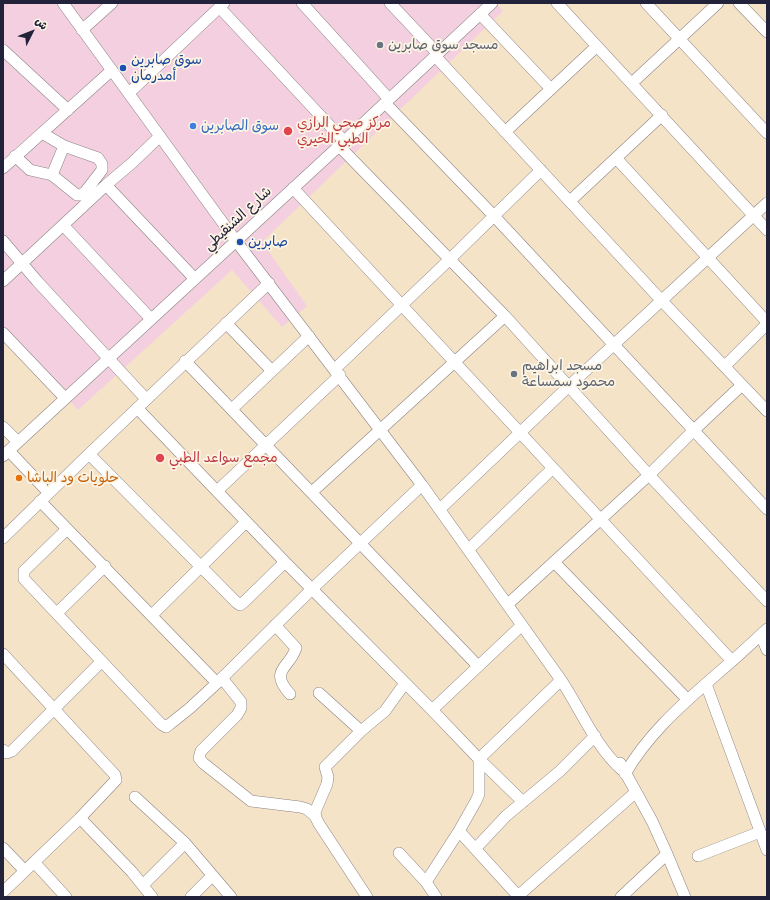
<!DOCTYPE html>
<html>
<head>
<meta charset="utf-8">
<style>
  body { margin:0 }
  #map { position:relative; width:770px; height:900px; overflow:hidden; background:#f5e3c8; font-family:Sriracha,"Playpen Sans Arabic",sans-serif }
  canvas { display:block }
  .frame { position:absolute; inset:0; border:4px solid #22223b; pointer-events:none }
  .north { position:absolute; left:12px; top:12px; width:40px; height:40px; -webkit-text-stroke:3px #fcf5e5; paint-order:stroke; rotate:48deg; font-size:11px; font-weight:700; line-height:16px; text-align:center; color:#22223b }
  .north::after { content:''; display:block; margin:auto; width:14px; height:18px; background:#22223b; clip-path:polygon(50% 0,100% 100%,50% 72%,0 100%) }
</style>
</head>
<body>
<div id="map">
<canvas width="770" height="900"></canvas>
<div class="frame"></div>
<div class="north">ش</div>
</div>
<script>
const c = document.querySelector('canvas').getContext('2d');
c.lineJoin = 'round';
function paint(path, color) {
  c.fillStyle = color;
  c.fill(path, 'evenodd');
}
function trace(path, color, width, dash) {
  c.strokeStyle = color;
  c.lineWidth = width;
  c.lineCap = dash ? 'butt' : 'round';
  c.setLineDash(dash || []);
  c.stroke(path);
}
function drawText(font, color, halo, rows, align = 'center') {
  c.font = font + ' Sriracha,"Playpen Sans Arabic",sans-serif';
  c.lineWidth = 3.5;
  c.setLineDash([]);
  c.textBaseline = 'middle';
  c.strokeStyle = halo;
  c.fillStyle = color;
  for (const [text, x, y, turn = 0] of rows) {
    c.save();
    c.translate(x, y);
    c.rotate((+turn || 0) * Math.PI / 180);
    c.textAlign = isNaN(turn) ? turn : align;
    if (halo) c.strokeText(text, 0, 0);
    c.fillText(text, 0, 0);
    c.restore();
  }
}
const built = new Path2D(`
  M3 3H496L503 11 262 242 307 306 282 327 232 270 78 410 3 328Z`);
const minor = new Path2D(`
  M63 3 236 241 422 485 561 680C581 710 595 746 622 770
  M302 3 389 99
  M390 3 438 54
  M557 3 767 230
  M646 3 767 133
  M739 3 767 32
  M220 8 344 141
  M480 14 551 89
  M82 30 112 3
  M3 50 68 110
  M435 56 661 300 767 411
  M632 83 718 3
  M129 93 224 3
  M385 103 494 216 767 509
  M505 132 597 46
  M339 146 505 316 649 475 767 601
  M15 156 30 170 52 175 77 195H81L85 192 102 170V164L98 158 64 146 42 133
  M616 158 767 322
  M3 168 112 70
  M52 175 64 146
  M106 185 195 279
  M293 188 732 661
  M570 201 662 115
  M63 225 151 319
  M3 241 37 281 146 399
  M3 281 106 185 132 163 160 136
  M226 323 272 371
  M3 333 65 398
  M185 361 478 666
  M725 366 767 324
  M335 369 450 259 541 170
  M137 408 285 562 432 710 479 759 523 802
  M232 409 309 336
  M3 427 18 442
  M9 451 49 493
  M89 454 237 603 240 605 244 602 285 562
  M3 456 339 146 492 3
  M217 491 340 375
  M312 492 505 316
  M40 501 217 683
  M440 509 569 386 767 203
  M67 529 24 571V579L161 724 166 727 170 724 190 708 217 683 312 589 422 485
  M3 538 89 454 269 283
  M469 549 553 468
  M554 562 688 700
  M508 604 649 475 694 430 742 385
  M57 613 105 566
  M152 615 246 522
  M275 625 296 648C290 668 268 670 290 694
  M761 635 767 650
  M3 654 115 775 116 780 80 818 3 892
  M222 678 241 702V708L237 715 201 751 199 758 203 763 251 801 300 807 307 809 315 816
  M706 684 767 850
  M319 693 361 731
  M432 710 522 625
  M3 750 7 753 12 751 101 662
  M620 763 652 821 667 854 685 897
  M625 774C646 737 678 708 709 681 729 664 748 647 767 629
  M135 797 185 843 231 897
  M80 818 132 872 152 897
  M459 831 519 897
  M3 848 25 871
  M476 848 506 816 560 771 595 736
  M399 853 426 882 436 897
  M698 856 760 832
  M34 862 66 897
  M426 882 459 831 476 801 479 794V759L561 680
  M143 885 185 843
  M518 896 636 792
  M191 897 212 876
  M367 897 319 824 316 818 315 812 327 784 328 777 325 767 361 731 385 711 405 683
  M621 897 667 854`);
const markers = [
  [380,45,4,"#6b7280"],
  [123,68,4,"#1a4fb4"],
  [193,126,4,"#3f7fe0"],
  [288,131,5,"#e0444e"],
  [240,242,4,"#1a4fb4"],
  [514,374,4,"#6b7280"],
  [160,458,5,"#e0444e"],
  [19,478,4,"#e8710a"]
];
const worshipNames = [
  ["مسجد سوق صابرين",388,45],
  ["مسجد ابراهيم",522,366],
  ["محمود سمساعة",522,382]
];
const transitNames = [
  ["سوق صابرين",131,60],
  ["أمدرمان",131,76],
  ["صابرين",248,242]
];
const healthNames = [
  ["مركز صحي الرازي",297,123],
  ["الطبي الخيري",297,139],
  ["مجمع سواعد الطبي",169,458]
];
const shopNames = [
  ["سوق الصابرين",201,126]
];
const streetNames = [
  ["شارع الشنقيطي",238,219,-43]
];
const foodNames = [
  ["حلويات ود الباشا",27,478]
];
paint(built, '#f3cfe0');
trace(minor, '#8c8282', 12);
trace(minor, '#fff', 11);
for (const [x, y, r, color] of markers) {
  const dot = new Path2D();
  dot.arc(x, y, r, 0, 2 * Math.PI);
  c.fillStyle = color;
  c.fill(dot);
  trace(dot, '#fcf5e5', 1.5);
}
drawText('14px', '#5b616d', '#fcf5e5', worshipNames, 'left');
drawText('14px', '#164399', '#fcf5e5', transitNames, 'left');
drawText('14px', '#be3a42', '#fcf5e5', healthNames, 'left');
drawText('14px', '#366cbe', '#fcf5e5', shopNames, 'left');
drawText('14px', '#22223b', '#fcf5e5', streetNames);
drawText('14px', '#c56008', '#fcf5e5', foodNames, 'left');
</script>
</body>
</html>
